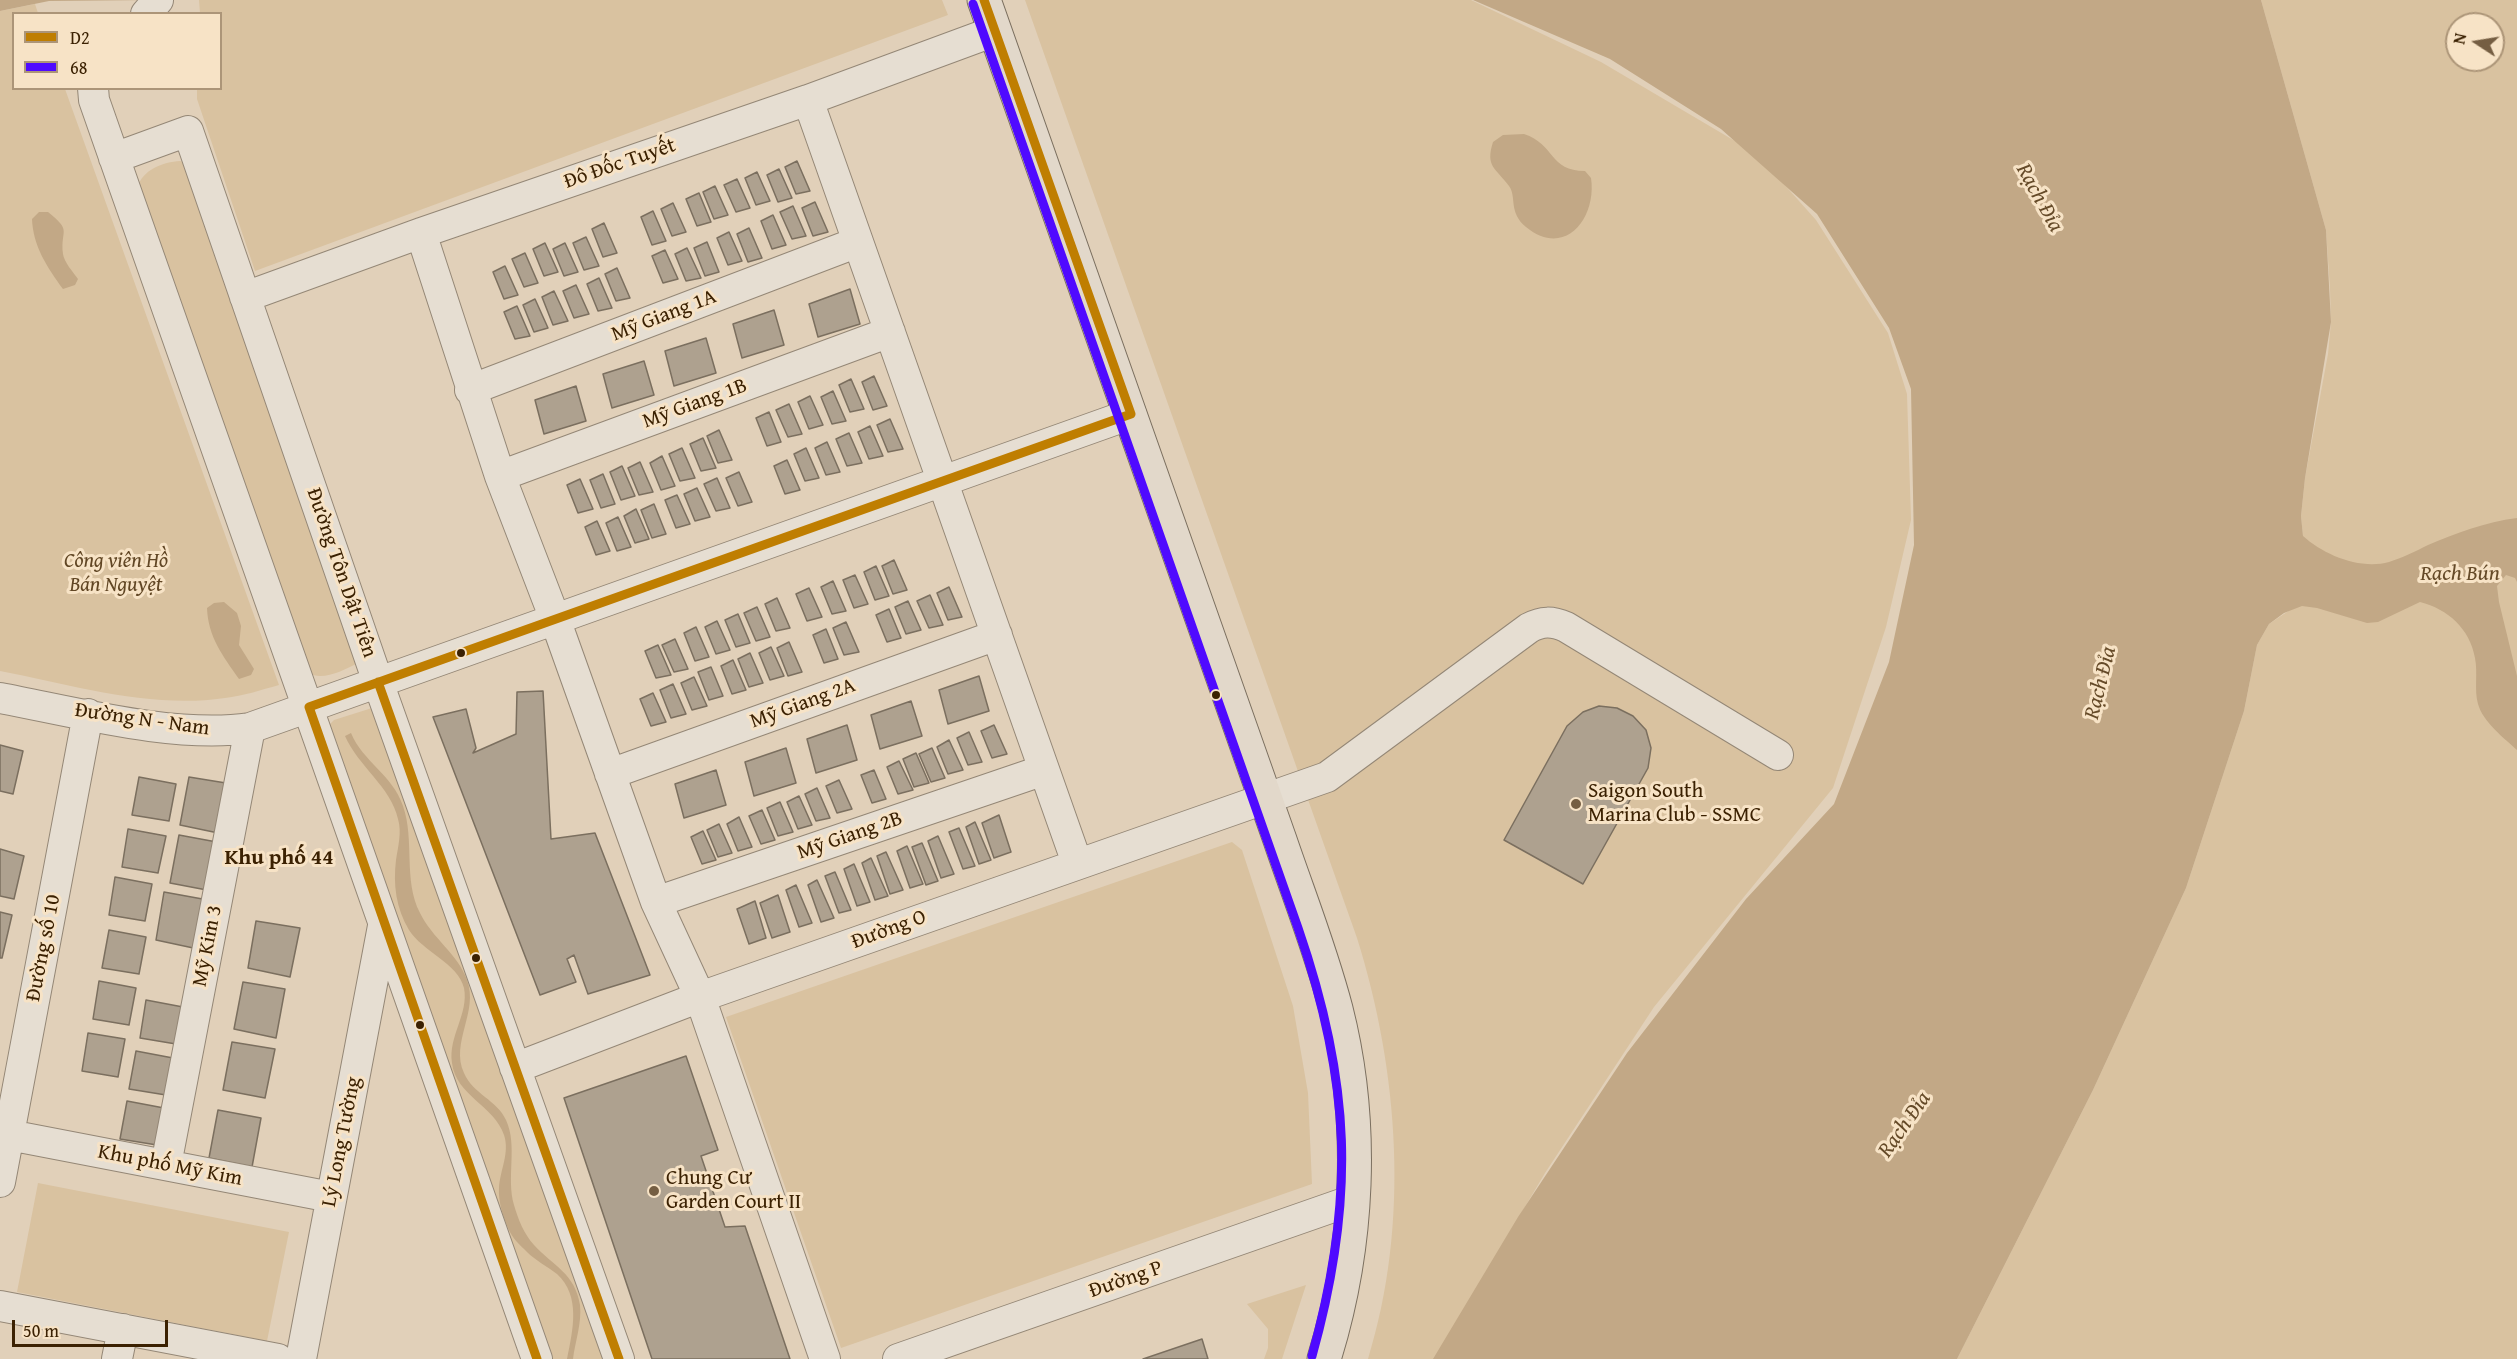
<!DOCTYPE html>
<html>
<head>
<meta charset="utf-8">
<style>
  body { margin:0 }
  #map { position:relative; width:2517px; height:1359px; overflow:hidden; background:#e1d0b9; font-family:"Gentium Book Plus",serif }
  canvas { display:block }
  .legend { position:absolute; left:12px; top:12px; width:210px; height:78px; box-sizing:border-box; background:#f7e3c6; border:2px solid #ac9578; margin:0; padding:8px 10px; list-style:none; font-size:18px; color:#3b2102 }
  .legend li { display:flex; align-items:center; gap:12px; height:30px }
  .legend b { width:30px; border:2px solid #ac9578 }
  .north { position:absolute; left:2445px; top:12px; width:60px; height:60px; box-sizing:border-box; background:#f7e3c6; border:2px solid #ac9578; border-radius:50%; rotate:282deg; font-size:16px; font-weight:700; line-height:24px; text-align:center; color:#3b2102 }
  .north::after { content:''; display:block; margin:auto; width:21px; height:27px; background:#755e42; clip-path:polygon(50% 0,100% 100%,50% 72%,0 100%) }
  .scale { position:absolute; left:12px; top:1320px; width:156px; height:27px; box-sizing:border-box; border:3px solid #3b2102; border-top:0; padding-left:8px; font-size:18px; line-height:21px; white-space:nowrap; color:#3b2102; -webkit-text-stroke:4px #f7e3c6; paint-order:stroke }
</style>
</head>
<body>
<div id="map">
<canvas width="2517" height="1359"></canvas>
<ul class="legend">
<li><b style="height:8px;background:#bf7e01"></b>D2</li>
<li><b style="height:8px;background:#4f0aff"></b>68</li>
</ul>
<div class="north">N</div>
<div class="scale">50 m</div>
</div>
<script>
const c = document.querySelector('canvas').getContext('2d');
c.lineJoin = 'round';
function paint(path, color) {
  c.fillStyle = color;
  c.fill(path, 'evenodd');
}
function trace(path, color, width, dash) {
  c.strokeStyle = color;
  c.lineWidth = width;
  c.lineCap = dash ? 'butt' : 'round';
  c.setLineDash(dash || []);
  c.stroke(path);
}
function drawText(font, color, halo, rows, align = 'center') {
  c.font = font + ' "Gentium Book Plus",serif';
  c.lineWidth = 6;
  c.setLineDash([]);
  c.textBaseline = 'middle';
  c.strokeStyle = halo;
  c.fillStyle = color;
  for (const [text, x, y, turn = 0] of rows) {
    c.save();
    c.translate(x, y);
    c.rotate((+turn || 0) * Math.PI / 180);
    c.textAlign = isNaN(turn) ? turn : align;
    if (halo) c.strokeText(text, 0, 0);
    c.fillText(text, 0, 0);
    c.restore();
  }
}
const green = new Path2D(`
  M199 0H942L948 15 255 271 197 99V89L220 88V14L200 13Z
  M1025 0H1471L1601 62 1757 154 1816 220 1888 333 1907 394 1911 520 1886 627 1833 788 1654 1007 1545 1173 1435 1359H1368C1410 1224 1399 1072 1357 938Z
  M2261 0H2517V1359H1957L2093 1090 2186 888 2244 711 2257 645 2269 624 2290 610 2303 536 2301 516 2305 478 2328 354 2331 322 2330 289 2326 230ZM2457 24H2493V60H2457Z
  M35 4 38 13 14 14V88L65 89 279 685C261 690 243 696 225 698 150 709 73 685 0 671V11Z
  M180 161 187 163 356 664C342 671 323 681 308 673L138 187C142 170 163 162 180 161Z
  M372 708 609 1359H547L329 725 334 720Z
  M1232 842 1242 850 1293 1006 1308 1093 1312 1184 841 1348 726 1017Z
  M38 1183 289 1232 267 1341 17 1292Z
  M1306 1285 1282 1359H1264L1268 1348V1329L1247 1304Z`);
const water = new Path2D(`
  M0 0H154L49 1 0 11Z
  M1473 0H2261L2326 230 2331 322 2305 478 2301 516 2303 536C2324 555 2360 570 2389 562 2402 558 2416 551 2428 545 2457 533 2485 522 2517 518V582L2515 578 2506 575 2497 586 2499 602 2517 676V750C2504 738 2483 722 2478 704 2474 690 2478 673 2475 658 2470 629 2448 609 2420 602L2378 622 2367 623 2317 608 2302 606 2284 613 2269 624 2257 645 2244 711 2186 888 2093 1090 1957 1359H1433L1518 1217 1627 1053 1746 899 1834 804 1889 662 1914 545 1911 389 1889 328 1817 214 1721 129 1610 59Z
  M1524 134C1555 144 1549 171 1585 171L1591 178C1597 218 1565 259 1526 227 1508 212 1517 197 1509 186 1496 168 1485 167 1493 142L1503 135Z
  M39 212H48C73 232 60 229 63 254 64 262 73 272 78 279L75 285 63 289C47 267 33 246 32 219Z
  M224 602 237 613 241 626 239 645 254 669 251 675 239 679C223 656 208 637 207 608L214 603Z
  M351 733C363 762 392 774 403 806 415 840 403 880 420 913 432 938 458 954 467 980 479 1012 450 1042 464 1073 473 1094 497 1100 506 1120 518 1146 506 1177 514 1205 518 1219 524 1234 534 1245 553 1266 575 1273 580 1305 582 1323 575 1342 573 1359H567C573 1330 581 1296 557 1274 547 1266 536 1261 527 1252 520 1245 512 1238 508 1228 503 1216 498 1201 499 1188 500 1170 510 1153 504 1135 494 1105 456 1096 452 1063 448 1036 469 1014 464 988 458 963 423 952 409 930 396 908 393 885 396 860 398 847 402 832 398 819 391 787 358 766 345 736Z`);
const building = new Path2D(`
  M797 161 810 191 796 194 785 167Z
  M779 169 792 198 778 202 767 175Z
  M757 172 770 201 756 205 745 178Z
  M737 179 750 208 736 212 724 185Z
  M715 186 728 215 714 219 703 192Z
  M699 193 711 222 697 226 686 199Z
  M815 202 828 232 813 236 802 208Z
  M673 203 686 232 672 236 661 209Z
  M793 206 806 236 792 239 780 212Z
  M653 211 666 241 652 245 641 217Z
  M773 215 786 245 772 249 761 221Z
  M604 223 617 253 603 257 592 229Z
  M749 228 762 258 748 262 737 234Z
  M729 232 742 261 728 265 717 238Z
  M586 237 599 266 584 270 573 243Z
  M707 242 719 272 705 276 694 248Z
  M545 243 558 272 544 276 533 249Z
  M565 243 578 272 564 276 553 249Z
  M687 248 701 278 686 281 675 254Z
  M665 250 678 279 663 283 652 256Z
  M525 253 538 283 524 287 512 259Z
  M505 266 518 295 504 299 493 272Z
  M617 268 630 298 616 301 605 274Z
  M599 278 612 308 598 311 587 284Z
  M576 285 589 314 574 318 563 291Z
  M850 289 860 324 818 337 809 304Z
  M554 291 568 321 553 325 542 297Z
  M535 299 548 328 534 332 523 305Z
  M517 306 530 336 515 339 504 312Z
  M774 310 784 345 742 358 733 324Z
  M706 338 716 373 674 386 665 351Z
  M644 361 654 395 612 408 603 374Z
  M874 376 887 406 873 410 862 382Z
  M851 379 864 409 850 412 839 385Z
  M576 386 586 421 544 434 535 400Z
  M833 391 846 421 832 424 821 397Z
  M810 396 823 425 809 429 798 402Z
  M789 404 802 434 788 437 776 410Z
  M769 412 781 442 767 446 756 418Z
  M890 419 903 449 888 452 877 425Z
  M870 426 883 456 869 459 858 432Z
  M719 430 732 460 718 463 707 436Z
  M849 433 862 463 847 466 836 439Z
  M703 438 716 468 701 471 690 444Z
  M827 442 840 472 826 475 815 448Z
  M682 448 695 478 680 481 669 454Z
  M806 448 819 478 805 481 794 454Z
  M662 456 675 486 661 490 650 463Z
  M787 460 800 490 785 494 774 466Z
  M640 462 653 492 639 495 628 468Z
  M622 466 635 496 621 500 610 472Z
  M739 472 752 502 738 506 726 478Z
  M603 474 615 504 601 508 590 480Z
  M717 478 730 508 716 511 704 484Z
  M580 479 593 509 578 513 567 485Z
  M697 488 710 517 695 521 684 494Z
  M677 495 690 524 676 528 665 500Z
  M654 504 666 534 652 538 641 510Z
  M636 509 649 539 635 543 624 516Z
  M618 517 631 547 617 551 606 523Z
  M597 521 610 551 596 555 585 527Z
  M894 560 907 590 893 594 882 566Z
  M876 566 889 596 875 600 864 572Z
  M855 575 868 604 854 608 843 580Z
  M833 581 846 611 832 614 821 587Z
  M949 587 962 617 948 620 937 593Z
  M809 588 822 617 807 621 796 594Z
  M930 595 943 625 929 628 917 601Z
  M777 598 790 628 776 631 765 604Z
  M908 601 921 630 906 634 895 607Z
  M757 607 770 637 756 641 744 613Z
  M889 609 901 638 887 642 876 615Z
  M738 614 750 643 736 647 725 620Z
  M717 621 730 650 716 654 705 627Z
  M846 622 859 652 844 655 833 628Z
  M696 627 709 657 695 661 684 633Z
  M826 629 838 659 824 663 813 635Z
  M675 639 688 669 674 672 662 645Z
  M789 642 802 672 788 676 777 648Z
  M658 645 671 675 656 678 645 651Z
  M771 647 784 676 770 680 759 653Z
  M750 653 763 683 749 687 738 659Z
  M733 660 746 690 732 694 721 666Z
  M711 667 723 696 709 700 698 672Z
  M979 676 989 711 948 724 939 690Z
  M694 677 707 706 692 710 681 683Z
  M673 684 686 714 671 718 660 690Z
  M543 691 551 839 595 833 650 975 588 994 574 955 567 959 576 982 540 995 433 717 466 709 476 748 473 753 516 734 517 692Z
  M653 693 666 722 651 726 640 699Z
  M911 701 922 736 880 749 871 715Z
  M1599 706 1617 708 1633 716 1646 730 1651 748 1648 768 1583 884 1504 840 1567 726 1583 712Z
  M847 725 857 760 816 773 807 739Z
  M994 725 1007 754 992 758 981 731Z
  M969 732 982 762 968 765 957 738Z
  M949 740 963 770 948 774 937 747Z
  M0 745 23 751 13 794 0 791Z
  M786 748 796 783 754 796 745 762Z
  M932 748 945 778 931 782 919 754Z
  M916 753 929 783 914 787 903 759Z
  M899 761 913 790 898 794 887 767Z
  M716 770 726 805 684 818 675 784Z
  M874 770 886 799 872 803 861 775Z
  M139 777 176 784 169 821 132 815Z
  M189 777 232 784 223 834 180 825Z
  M839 780 852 809 837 813 826 786Z
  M817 788 830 818 816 821 805 794Z
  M799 796 812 825 798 829 787 802Z
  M780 802 793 832 778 836 767 808Z
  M762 810 775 840 761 844 749 816Z
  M999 815 1011 852 994 858 982 823Z
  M739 817 752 847 738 851 727 824Z
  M975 822 991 860 979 864 966 827Z
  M719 824 732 853 718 857 707 830Z
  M959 828 975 866 963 869 949 832Z
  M128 829 166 836 158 873 122 867Z
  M703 831 716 860 702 864 691 837Z
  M179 835 222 843 212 891 170 883Z
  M938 836 954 874 941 878 928 841Z
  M922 843 938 881 926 885 912 847Z
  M907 846 923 884 910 888 897 851Z
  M0 849 24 856 14 899 0 896Z
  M886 852 903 890 890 894 877 856Z
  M871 858 888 896 875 900 862 863Z
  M854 864 870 902 857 906 844 869Z
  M835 872 851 910 839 913 825 876Z
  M115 877 152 884 145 921 109 915Z
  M817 880 834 918 821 922 808 885Z
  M796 885 812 923 799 927 786 890Z
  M164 892 208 900 198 949 156 940Z
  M778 895 790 932 772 938 760 903Z
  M755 901 766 938 749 944 737 909Z
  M0 912 12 915 2 958H0Z
  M256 921 300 928 290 977 248 968Z
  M109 930 146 937 139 974 102 968Z
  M99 981 136 988 129 1025 93 1019Z
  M243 982 285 989 276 1038 234 1029Z
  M146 1000 183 1007 176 1044 140 1038Z
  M88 1033 125 1039 118 1077 82 1071Z
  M232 1042 275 1049 265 1098 223 1090Z
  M136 1051 173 1058 166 1095 129 1089Z
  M686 1056 718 1150 701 1156 725 1227 745 1226 790 1359H652L564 1098Z
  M127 1101 164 1108 157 1145 120 1139Z
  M218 1110 261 1118 252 1167 209 1158Z
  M1202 1339 1208 1359H1143Z`);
const minor = new Path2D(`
  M146 14 158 0
  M93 88 94 100 122 180 537 1359
  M808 100 1077 863
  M114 158 188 131 378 682 619 1359
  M421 233 500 476 555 619 656 902 700 997 825 1359
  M245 297 421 233 808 100 995 31
  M470 390 858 242
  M500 476 890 332
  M0 698C75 712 175 739 250 728L1131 414
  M610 774 997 635
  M656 902 1044 770
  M515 1068 700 997 1327 777 1529 628C1542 621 1552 621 1566 627L1778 755
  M9 1135 331 1197
  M166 1165 250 728
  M0 1182 88 714
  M0 1306 278 1359
  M117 1359 123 1329
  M301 1359 383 926
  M898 1359 1353 1200`);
const major = new Path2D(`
  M984 0 1280 840C1299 896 1321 951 1336 1009 1365 1123 1359 1247 1324 1359`);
const bus1 = new Path2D(`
  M984 0 1131 414
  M378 682 619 1359
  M537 1359 309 707 1131 414`);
const bus2 = new Path2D(`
  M973 4 1298 928C1351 1081 1356 1199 1312 1356`);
const markers = [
  [461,653,5,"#3b2102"],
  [1216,695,5,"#3b2102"],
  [1576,804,6,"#755e42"],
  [476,958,5,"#3b2102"],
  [420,1025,5,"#3b2102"],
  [654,1191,6,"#755e42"]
];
const streetNames = [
  ["Đô Đốc Tuyết",620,164,-19],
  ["Mỹ Giang 1A",664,316,-21],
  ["Mỹ Giang 1B",695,404,-20],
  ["Đường Tôn Dật Tiên",341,573,71],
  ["Mỹ Giang 2A",803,704,-20],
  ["Đường N - Nam",142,720,8],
  ["Mỹ Giang 2B",850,836,-19],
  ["Đường O",889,930,-20],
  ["Mỹ Kim 3",208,946,-79],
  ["Đường số 10",44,948,-79],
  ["Lý Long Tường",342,1142,-79],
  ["Khu phố Mỹ Kim",170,1166,11],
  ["Đường P",1126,1280,-19]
];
const parkNames = [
  ["Công viên Hồ",116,562],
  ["Bán Nguyệt",116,586]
];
const poiNames = [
  ["Saigon South",1588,792],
  ["Marina Club - SSMC",1588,816],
  ["Chung Cư",666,1179],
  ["Garden Court II",666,1203]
];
const waterNames = [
  ["Rạch Đỉa",2039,198,61],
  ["Rạch Bún",2460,574],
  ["Rạch Đỉa",2101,683,-76],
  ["Rạch Đỉa",1905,1125,-55]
];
const neighbourhoodNames = [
  ["Khu phố 44",279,858]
];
paint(green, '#d9c2a0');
paint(water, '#c2a886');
paint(building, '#aea18f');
trace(building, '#7b6f5f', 1.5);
trace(minor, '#948776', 32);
trace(major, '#7b6f5f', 35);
trace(minor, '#e6ded2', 30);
trace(major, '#e2d8ca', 33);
trace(bus1, '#bf7e01', 9);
trace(bus2, '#4f0aff', 9);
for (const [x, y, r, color] of markers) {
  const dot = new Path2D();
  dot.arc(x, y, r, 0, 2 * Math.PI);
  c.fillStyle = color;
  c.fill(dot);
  trace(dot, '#f7e3c6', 2);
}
drawText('21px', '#3b2102', '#f7e3c6', streetNames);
drawText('italic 21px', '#614624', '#f7e3c6', parkNames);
drawText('21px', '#3b2102', '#f7e3c6', poiNames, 'left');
drawText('italic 22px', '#654a28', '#f7e3c6', waterNames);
drawText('bold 22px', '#3b2102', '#f7e3c6', neighbourhoodNames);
</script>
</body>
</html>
